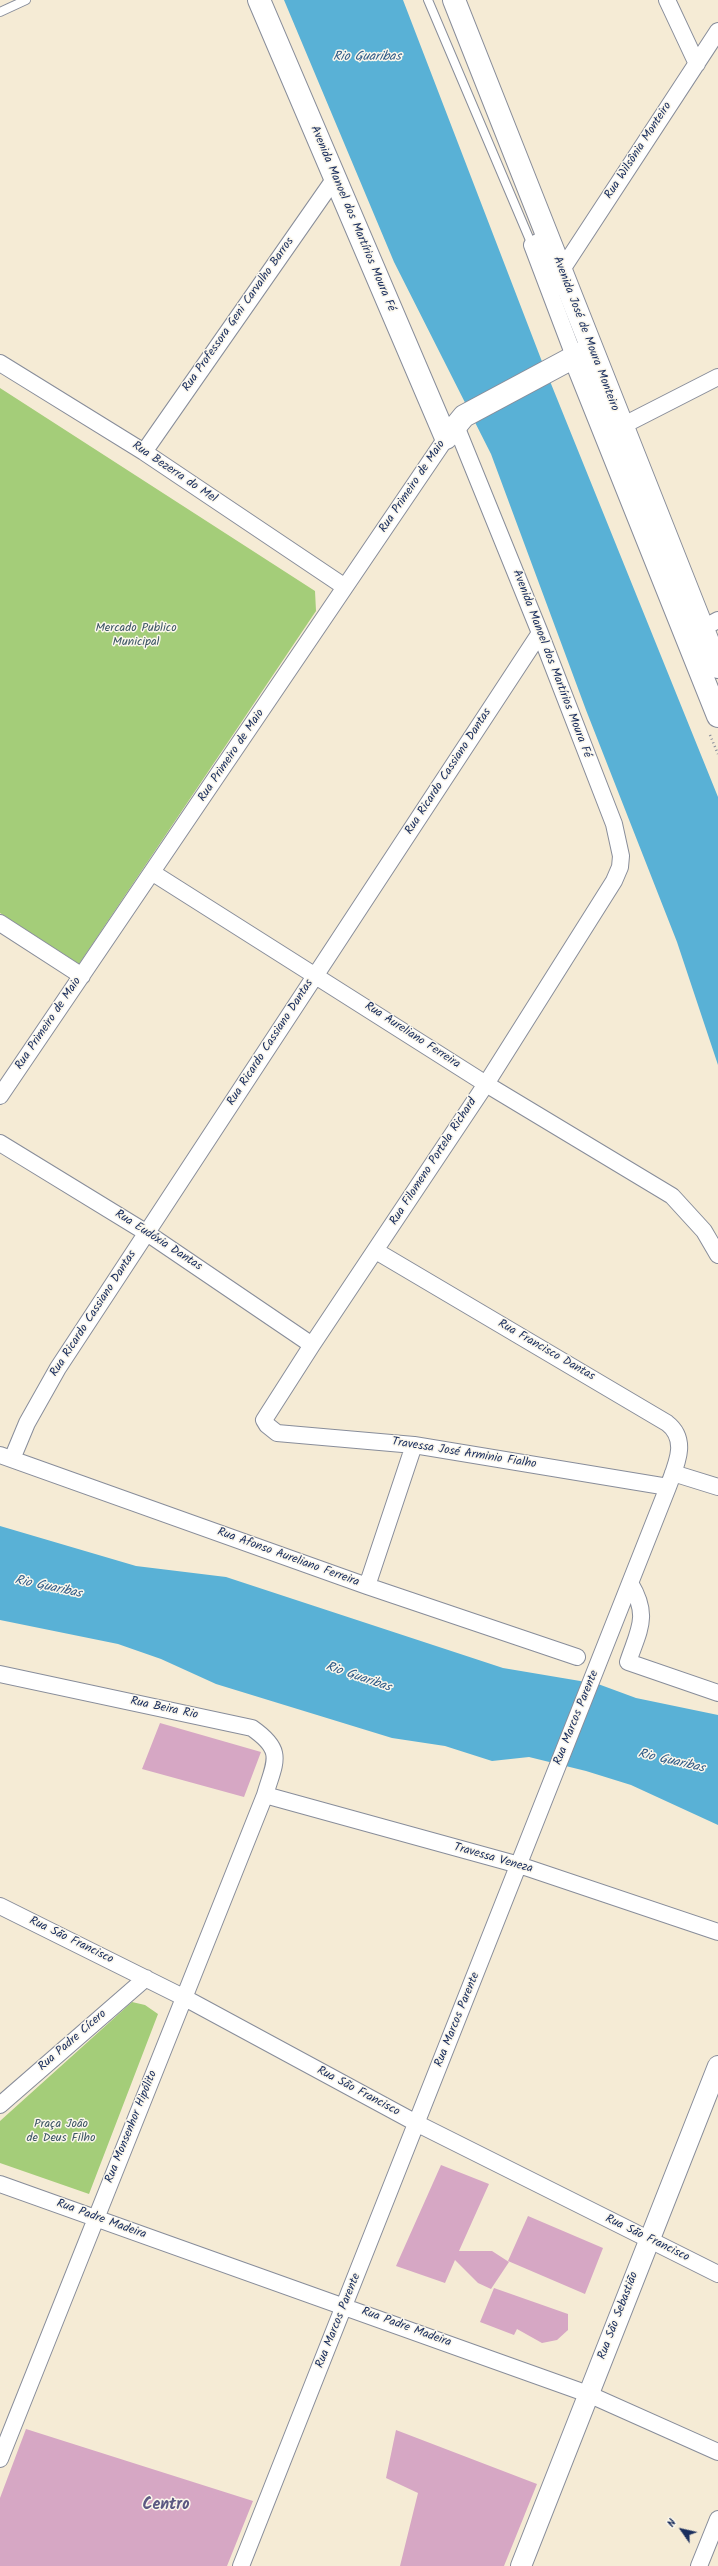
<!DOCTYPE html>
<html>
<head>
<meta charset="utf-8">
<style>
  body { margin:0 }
  #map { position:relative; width:718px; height:2566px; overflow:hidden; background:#f5ebd5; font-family:Kalam,sans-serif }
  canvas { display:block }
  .north { position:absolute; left:662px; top:2510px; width:40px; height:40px; -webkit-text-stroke:3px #fbf7ec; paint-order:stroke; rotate:304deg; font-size:11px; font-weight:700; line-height:16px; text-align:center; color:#1b2f5e }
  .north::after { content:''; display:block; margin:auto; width:14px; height:18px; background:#1b2f5e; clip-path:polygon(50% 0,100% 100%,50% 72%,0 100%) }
</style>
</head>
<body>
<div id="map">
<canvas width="718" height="2566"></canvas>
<div class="north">N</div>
</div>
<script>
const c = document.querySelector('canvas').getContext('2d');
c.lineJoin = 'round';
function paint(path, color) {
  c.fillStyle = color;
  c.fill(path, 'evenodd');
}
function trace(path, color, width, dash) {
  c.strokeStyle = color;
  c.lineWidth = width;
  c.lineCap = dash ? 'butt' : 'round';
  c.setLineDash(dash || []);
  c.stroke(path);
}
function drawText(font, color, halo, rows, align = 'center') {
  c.font = font + ' Kalam,sans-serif';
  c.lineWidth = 3;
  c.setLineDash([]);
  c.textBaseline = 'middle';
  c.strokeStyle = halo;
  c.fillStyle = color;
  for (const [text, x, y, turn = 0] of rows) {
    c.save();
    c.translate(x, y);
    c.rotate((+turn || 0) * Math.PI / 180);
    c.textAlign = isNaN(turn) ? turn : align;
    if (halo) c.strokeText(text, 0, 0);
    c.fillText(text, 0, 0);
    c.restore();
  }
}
const green = new Path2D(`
  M0 388 315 591 316 611 79 964 0 913Z
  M132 2002 145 2005 158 2014 89 2194 0 2163V2121Z`);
const water = new Path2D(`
  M284 0H403L541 359 718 797V1065L677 942 586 710 491 454 394 262Z
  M0 1526 136 1566 226 1577 503 1668 598 1684 636 1698 718 1715V1825L631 1785 586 1771 529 1757 492 1761 445 1746 392 1738 216 1684 161 1659 118 1644 0 1620Z`);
const building = new Path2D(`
  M160 1723 261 1752 244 1797 142 1769Z
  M441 2165 489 2184 459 2251H492L509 2262 491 2289 478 2283 455 2260 445 2283 396 2266Z
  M528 2216 603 2248 585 2294 508 2261Z
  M494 2288 568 2314V2330L557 2340 542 2343 517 2329 514 2335 480 2322Z
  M26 2429 253 2501 227 2566H0V2498Z
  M396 2430 537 2484 504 2566H400L418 2493 386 2478Z`);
const path = new Path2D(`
  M710 735 718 754`);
const service = new Path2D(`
  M428 0 532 245
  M0 12 26 0`);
const minor = new Path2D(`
  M667 0 697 64
  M547 237 532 245 574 356
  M551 294 561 271 718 31
  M0 363 144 452 345 587
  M456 426 540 633 614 824 621 856 620 867 614 881 486 1084 312 1345 264 1420 267 1425 277 1433 414 1445 668 1487
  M622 426 718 377
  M144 452 335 178
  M703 628 718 620
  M153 873 486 1084 672 1196 704 1231 718 1255
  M0 923 82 976
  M0 1096 446 438
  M0 1143 147 1233 312 1345
  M0 1455 367 1586 577 1657
  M12 1459 27 1423 58 1368 540 633
  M673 1473 718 1487
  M630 1583C650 1616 639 1629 628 1662L718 1693
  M367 1586 414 1445
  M0 1674 252 1728C285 1751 275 1761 265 1795L0 2459
  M265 1795 519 1865 718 1932
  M0 1906 185 1998 418 2124 718 2274
  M0 2105 146 1978
  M0 2184 588 2394 718 2452
  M241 2566 668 1487C676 1465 689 1440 667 1423L376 1251
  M699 2566 718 2519`);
const tertiary = new Path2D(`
  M521 2566 718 2066`);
const secondary = new Path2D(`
  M259 0 446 438 464 416 591 348
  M454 0 718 667
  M574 356 718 716`);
const streetNames = [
  ["Rua Wilsônia Monteiro",639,151,-57],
  ["Avenida Manoel dos Martírios Moura Fé",352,219,67],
  ["Rua Professora Geni Carvalho Barros",239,315,-55],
  ["Avenida José de Moura Monteiro",585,334,69],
  ["Rua Bezerra do Mel",174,473,34],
  ["Rua Primeiro de Maio",413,487,-56],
  ["Avenida Manoel dos Martírios Moura Fé",551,664,69],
  ["Rua Primeiro de Maio",232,756,-56],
  ["Rua Ricardo Cassiano Dantas",449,772,-57],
  ["Rua Primeiro de Maio",49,1024,-56],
  ["Rua Aureliano Ferreira",412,1036,33],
  ["Rua Ricardo Cassiano Dantas",271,1043,-57],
  ["Rua Filomeno Portela Richard",434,1162,-57],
  ["Rua Eudóxia Dantas",158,1241,33],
  ["Rua Ricardo Cassiano Dantas",94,1314,-57],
  ["Rua Francisco Dantas",546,1351,30],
  ["Travessa José Arminio Fialho",464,1454,9],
  ["Rua Afonso Aureliano Ferreira",288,1558,20],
  ["Rua Beira Rio",164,1709,12],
  ["Rua Marcos Parente",577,1718,-68],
  ["Travessa Veneza",493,1859,16],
  ["Rua São Francisco",71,1941,26],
  ["Rua Marcos Parente",458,2020,-68],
  ["Rua Padre Cícero",73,2041,-41],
  ["Rua São Francisco",358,2092,28],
  ["Rua Monsenhor Hipólito",132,2127,-68],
  ["Rua Padre Madeira",101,2220,20],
  ["Rua São Francisco",647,2239,26],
  ["Rua São Sebastião",619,2316,-69],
  ["Rua Marcos Parente",339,2321,-68],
  ["Rua Padre Madeira",406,2328,20]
];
const parkNames = [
  ["Mercado Publico",136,629],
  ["Municipal",136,643],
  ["Praça João",61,2125],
  ["de Deus Filho",61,2139]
];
const waterNames = [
  ["Rio Guaribas",367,58],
  ["Rio Guaribas",48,1588,12],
  ["Rio Guaribas",358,1678,19],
  ["Rio Guaribas",671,1762,13]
];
const districtNames = [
  ["Centro",166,2506]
];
paint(green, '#a4cd79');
paint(water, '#59b1d6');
paint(building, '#d6a7c4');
trace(service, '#888d9a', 10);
trace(minor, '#888d9a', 18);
trace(tertiary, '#888d9a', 22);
trace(secondary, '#888d9a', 24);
trace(path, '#888d9a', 2.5, [1, 3]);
trace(service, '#fff', 8);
trace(minor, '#fff', 16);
trace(tertiary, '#fff', 20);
trace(secondary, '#fff', 22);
drawText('12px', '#1b2f5e', '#fbf7ec', streetNames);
drawText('12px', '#3d5665', '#fbf7ec', parkNames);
drawText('italic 13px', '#315c88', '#fbf7ec', waterNames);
drawText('bold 16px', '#5c5982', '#fbf7ec', districtNames);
</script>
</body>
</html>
